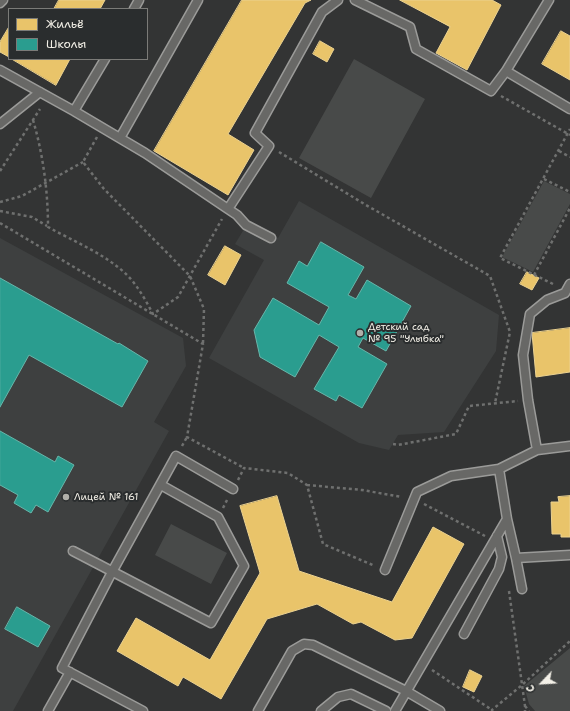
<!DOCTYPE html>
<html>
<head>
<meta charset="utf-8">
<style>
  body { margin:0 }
  #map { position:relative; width:570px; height:711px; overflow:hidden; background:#333434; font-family:"Shantell Sans",sans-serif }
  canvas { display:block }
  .legend { position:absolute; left:8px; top:8px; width:140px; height:52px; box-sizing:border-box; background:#2a2d2e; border:1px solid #7b7b78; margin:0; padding:5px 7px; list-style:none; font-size:12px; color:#f4f1e8 }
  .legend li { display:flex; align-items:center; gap:8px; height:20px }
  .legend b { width:20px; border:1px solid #7b7b78 }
  .north { position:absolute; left:522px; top:663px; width:40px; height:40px; -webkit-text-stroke:3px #2a2d2e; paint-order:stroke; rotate:245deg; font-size:11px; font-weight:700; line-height:16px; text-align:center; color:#f4f1e8 }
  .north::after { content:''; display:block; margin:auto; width:14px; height:18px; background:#f4f1e8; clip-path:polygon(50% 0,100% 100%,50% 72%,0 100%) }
</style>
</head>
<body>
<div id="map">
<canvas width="570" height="711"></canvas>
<ul class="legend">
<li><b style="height:11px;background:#e9c46a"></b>Жильё</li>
<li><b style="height:11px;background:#2a9d8f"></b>Школы</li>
</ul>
<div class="north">С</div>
</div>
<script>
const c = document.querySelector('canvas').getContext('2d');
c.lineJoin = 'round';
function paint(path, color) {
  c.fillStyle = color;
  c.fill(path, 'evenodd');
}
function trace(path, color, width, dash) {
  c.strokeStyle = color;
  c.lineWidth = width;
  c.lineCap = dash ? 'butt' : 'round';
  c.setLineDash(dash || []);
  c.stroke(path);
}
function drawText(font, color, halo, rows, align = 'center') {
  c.font = font + ' "Shantell Sans",sans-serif';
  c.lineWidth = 4;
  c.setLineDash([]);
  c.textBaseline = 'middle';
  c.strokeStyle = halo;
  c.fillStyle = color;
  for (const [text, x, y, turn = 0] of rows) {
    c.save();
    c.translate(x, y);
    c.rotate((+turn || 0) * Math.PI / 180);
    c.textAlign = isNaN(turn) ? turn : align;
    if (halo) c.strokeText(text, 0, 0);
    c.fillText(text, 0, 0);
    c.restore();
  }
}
const built = new Path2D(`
  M299 201 499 315 496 351 444 432 398 435 389 450 359 443 209 358 264 260 235 244 249 221 278 238Z
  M0 238 183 338 186 366 154 422 169 431 13 711H0Z`);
const green = new Path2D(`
  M354 59 425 99 371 198 299 158Z
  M544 181 570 194V204L533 272 502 257Z
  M171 524 227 553 211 584 155 555Z
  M570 648V711H535L529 704 524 686Z`);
const homes = new Path2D(`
  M59 0H105L100 9H54Z
  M242 0H311L305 3 228 134 254 150 228 195 154 151Z
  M400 0H492L501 5 467 70 436 53 450 27Z
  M9 27V57L0 52V42Z
  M561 31 570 36V80L542 64Z
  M320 41 334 49 327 62 313 54Z
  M12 59H70L56 85Z
  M225 246 241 255 225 285 208 275Z
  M527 272 539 278 532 290 520 284Z
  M570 328V372L536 377 532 333Z
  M277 496 299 571 392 602 433 527 464 544 412 638 395 640 361 622 353 624 317 604 267 619 221 699 183 677 178 686 117 651 136 618 210 660 260 573 240 506Z
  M570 496V537H561V534H552L551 502H559L558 497Z
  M470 670 482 676 474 692 463 687Z`);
const schools = new Path2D(`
  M321 242 364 267 348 295 356 299 367 280 411 306 386 351 363 338 358 347 387 364 362 408 339 395 336 401 314 389 339 347 319 335 295 377 260 357 254 330 273 298 319 325 329 307 287 283 299 261 307 266Z
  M0 278 118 344 119 343 148 361 122 407 29 355 0 407Z
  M0 431 55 462 58 456 74 465 48 512 36 505 31 513 14 503 18 495 0 485Z
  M17 607 50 626 38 647 5 629Z`);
const path = new Path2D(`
  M501 96 570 135
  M33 120C43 154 48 191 48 227 73 241 107 255 127 275 138 286 146 301 153 314L178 297 222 219
  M97 137 83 162 104 189 190 276 204 309 203 343
  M559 151 570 157
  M279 152 366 205 490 276 510 332 495 403
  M0 171 40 109
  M544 179 570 192
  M0 202 22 196 83 162
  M0 211 32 217 47 226
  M0 223 203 344 187 437 244 468
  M534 275 570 208
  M553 284 500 258 570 129
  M393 444 398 445 456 434 469 406 518 401
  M182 446 187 437
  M238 480 244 468 288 473 307 485 323 544 375 566
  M307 485 362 490 402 497
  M424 504 485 536
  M223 508 228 498
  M509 591 525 706V711
  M432 670 492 710
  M525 706 529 711
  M493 711 492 710 522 685 570 641`);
const lane = new Path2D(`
  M355 0 410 27 416 49 491 91 506 71 549 0
  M0 3 3 0
  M134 9 139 0
  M0 70 74 111 145 153 228 209
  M506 71 570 109
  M74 111 105 59
  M0 124 40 92
  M120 138 198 0
  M271 238 246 225 237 215 228 209 269 146 255 133 322 12 338 0
  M537 450 528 400 523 355 530 314 547 300 565 293 570 284
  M507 519 516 558 570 555
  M73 551 211 623 244 566 218 517 161 485
  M516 558 522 589
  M385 570 417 492 451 476 499 469 537 450 570 446
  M464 634 499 569 502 557 497 536
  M48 711 70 672
  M143 711 62 668 112 572 176 456 233 489
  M258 711 292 651 304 644 313 645 406 691 440 711
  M321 711 338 697 351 694 386 711
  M395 711 507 519 499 469`);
const markers = [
  [360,333,4,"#b0afa9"],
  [66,497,4,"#b0afa9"]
];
const poiNames = [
  ["Детский сад",368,327],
  ["№ 95 \"Улыбка\"",368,339],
  ["Лицей № 161",74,497]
];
paint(built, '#3e4040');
paint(green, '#484a49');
paint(homes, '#e9c46a');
trace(homes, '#ecd290', 1);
paint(schools, '#2a9d8f');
trace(schools, '#67b6aa', 1);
trace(lane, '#9b9b99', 11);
trace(path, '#6f706f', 2.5, [3, 3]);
trace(lane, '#686866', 8);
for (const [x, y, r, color] of markers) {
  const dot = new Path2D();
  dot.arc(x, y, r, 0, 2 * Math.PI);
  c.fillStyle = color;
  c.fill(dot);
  trace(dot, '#2a2d2e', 1.5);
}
drawText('10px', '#f4f1e8', '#2a2d2e', poiNames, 'left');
</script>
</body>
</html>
